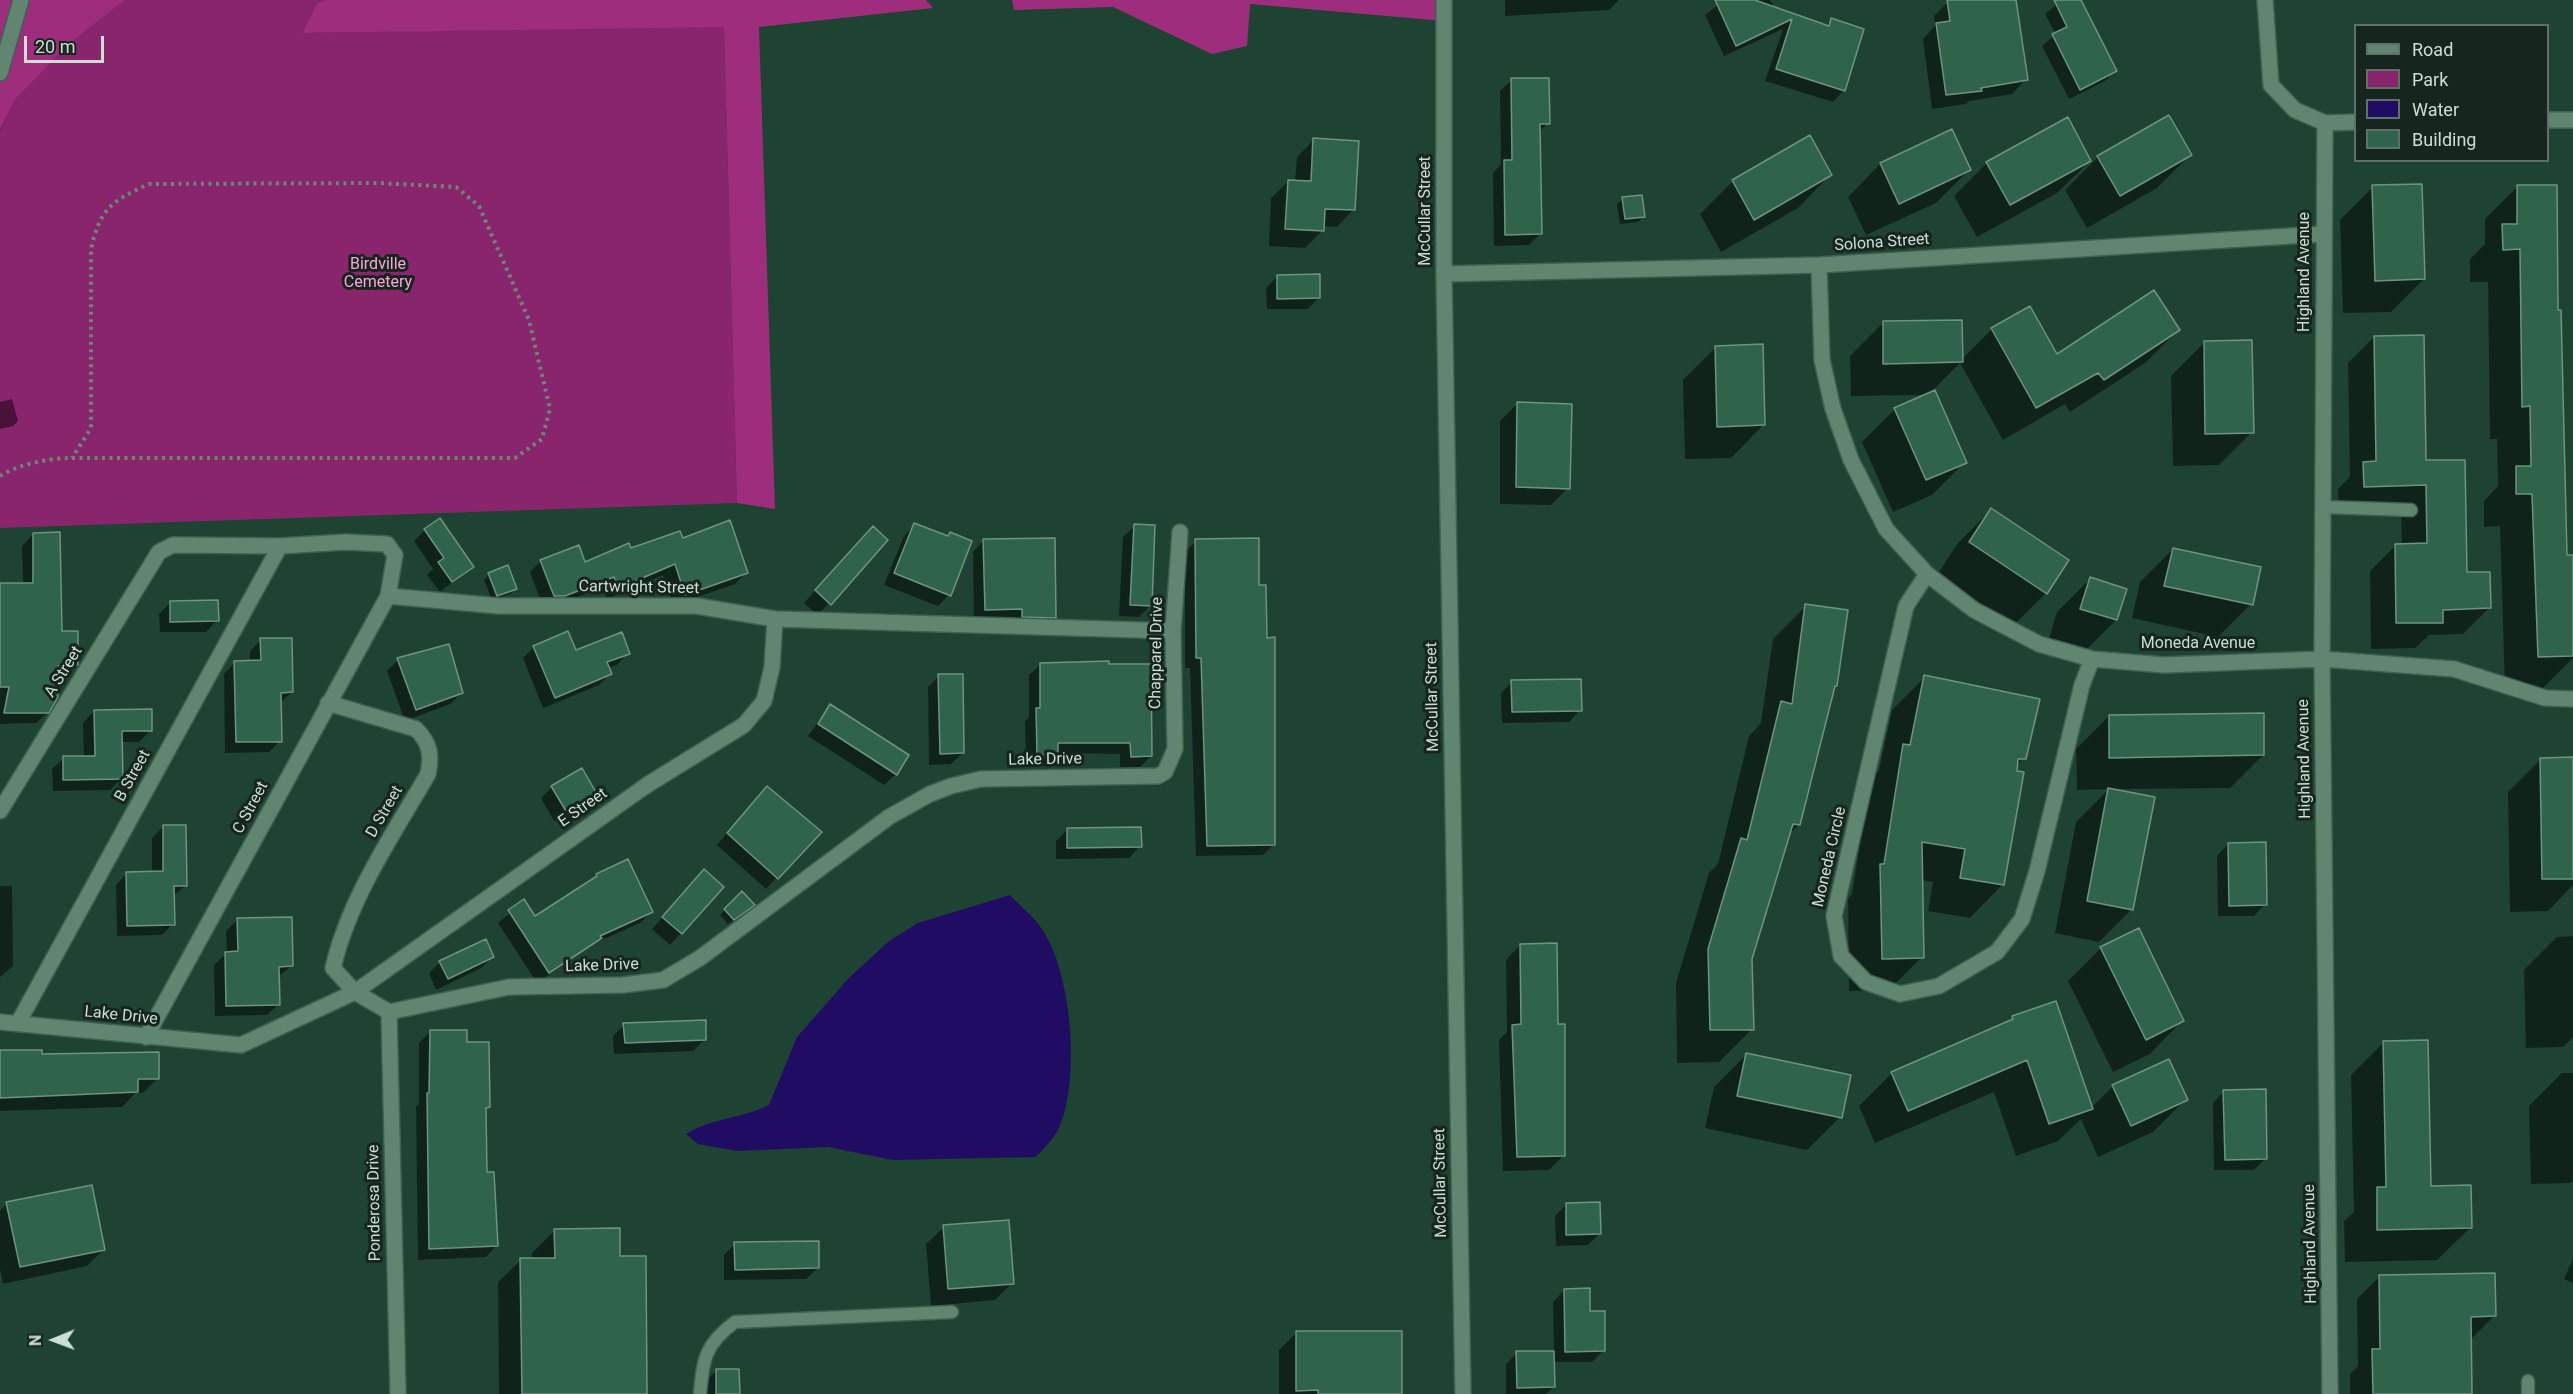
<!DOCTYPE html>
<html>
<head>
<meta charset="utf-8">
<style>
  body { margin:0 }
  #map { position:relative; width:2573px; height:1394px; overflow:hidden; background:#1f4332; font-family:Roboto,sans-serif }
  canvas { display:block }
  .legend { position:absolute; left:2354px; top:24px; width:195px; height:138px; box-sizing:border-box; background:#16261e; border:2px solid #5e7067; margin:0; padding:8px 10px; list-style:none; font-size:18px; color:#cbdfd4 }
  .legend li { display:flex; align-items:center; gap:12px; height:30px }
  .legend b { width:30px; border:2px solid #5e7067 }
  .north { position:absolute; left:24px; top:1310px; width:60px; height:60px; -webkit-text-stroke:4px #16261e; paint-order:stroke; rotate:269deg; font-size:16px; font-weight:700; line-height:24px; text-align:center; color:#cbdfd4 }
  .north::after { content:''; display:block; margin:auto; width:21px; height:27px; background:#cbdfd4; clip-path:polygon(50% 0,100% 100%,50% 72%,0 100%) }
  .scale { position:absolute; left:24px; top:36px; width:80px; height:27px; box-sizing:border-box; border:3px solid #cbdfd4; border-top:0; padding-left:8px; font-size:18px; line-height:21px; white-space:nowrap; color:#cbdfd4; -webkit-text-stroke:4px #16261e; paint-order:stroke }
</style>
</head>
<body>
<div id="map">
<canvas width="2573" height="1394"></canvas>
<ul class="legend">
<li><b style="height:8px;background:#608672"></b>Road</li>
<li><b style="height:16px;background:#89256c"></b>Park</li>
<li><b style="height:16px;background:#200c62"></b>Water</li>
<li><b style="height:16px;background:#30634b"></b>Building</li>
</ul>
<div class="north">N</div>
<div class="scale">20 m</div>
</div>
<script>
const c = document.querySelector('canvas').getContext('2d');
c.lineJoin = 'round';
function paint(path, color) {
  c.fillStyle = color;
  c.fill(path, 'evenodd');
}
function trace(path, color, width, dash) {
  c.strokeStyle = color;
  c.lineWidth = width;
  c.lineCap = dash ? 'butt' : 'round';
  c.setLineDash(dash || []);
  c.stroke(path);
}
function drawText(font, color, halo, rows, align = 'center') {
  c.font = font + ' Roboto,sans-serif';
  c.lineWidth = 6;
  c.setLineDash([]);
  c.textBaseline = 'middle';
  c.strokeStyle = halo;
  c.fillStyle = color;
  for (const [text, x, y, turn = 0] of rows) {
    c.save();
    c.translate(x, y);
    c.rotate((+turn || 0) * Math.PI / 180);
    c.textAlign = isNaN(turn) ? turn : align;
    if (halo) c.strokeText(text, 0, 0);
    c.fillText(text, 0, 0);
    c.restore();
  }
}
const green = new Path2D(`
  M125 0H326L317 3 302 33 724 26 737 503 0 528V132L14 99 70 43Z`);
const forest = new Path2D(`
  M0 0H125L70 43 15 99 0 130Z
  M326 0H926L933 8 759 27 775 509 737 503 724 27 302 33 317 3Z
  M1012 0H1444V21L1250 4 1247 46 1212 54 1113 7 1014 10Z`);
const water = new Path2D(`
  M1010 895C1019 905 1031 914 1039 925 1072 967 1081 1080 1059 1128 1054 1139 1043 1149 1036 1157L893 1160 828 1147 737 1151 698 1144 686 1134C714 1117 741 1119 769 1105L797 1037 849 978 889 941 918 923Z`);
const shadow = new Path2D(`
  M1505 0H1619L1609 10 1505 16Z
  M1724 0H1770L1775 8 1825 26 1831 20 1844 90 1833 102 1765 81 1783 29 1724 56 1705 15Z
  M1964 0H2014L2026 79 2012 94 1969 101 1966 104 1932 109 1923 39 1935 26 1934 16 1948 2Z
  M2062 0H2079L2115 71 2105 81 2069 99 2042 46 2056 34 2045 14Z
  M1512 80 1548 123 1538 133 1540 234 1529 245 1494 246 1493 173 1501 164 1500 91Z
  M1951 131 1969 170 1936 203 1866 235 1848 197 1880 164Z
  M1809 137 1830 175 1798 208 1721 252 1700 214 1733 181Z
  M1314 140 1354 209 1337 227 1322 226V231L1305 248 1269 246 1271 198 1289 181 1295 182 1297 157Z
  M2190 155 2157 188 2087 228 2065 190 2098 157Z
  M2090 161 2057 193 1977 237 1954 196 1987 163Z
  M2518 186 2556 312 2565 557H2573V658L2543 688 2505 689 2500 526 2484 527V501L2498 486 2497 439H2490L2488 282H2470V259L2485 244V219Z
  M2373 187 2424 279 2391 312 2343 313 2340 220Z
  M1623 199 1643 217 1638 222 1620 224 1617 204Z
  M1278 276 1319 297 1308 309H1267L1266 288Z
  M1883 323 1961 360 1992 329 2056 356 2178 330 2145 363 2070 412 2065 404 2003 440 1960 363 1933 390 1965 462 1932 495 1893 512 1862 442 1895 409 1928 395 1851 396 1850 356Z
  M2374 337 2425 462 2465 574 2489 608 2463 634 2429 635 2415 648 2371 649 2370 571 2396 545H2402L2401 511 2339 512 2338 489 2350 477 2348 363Z
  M2204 343 2252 432 2219 465 2173 466 2171 376Z
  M1716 347 1763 425 1731 458 1685 459 1683 380Z
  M12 399 18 421 13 426 0 429V402Z
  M1517 404 1568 488 1551 505 1500 504V421Z
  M1991 510 2046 593 2013 626 1937 575 1958 543Z
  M915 525 947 537 950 534 949 595 938 606 884 585 904 536Z
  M1135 526 1150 606 1139 617 1119 616 1123 537Z
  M425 530 472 567 440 592 427 575 433 569 414 541Z
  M33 534 60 633 77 665 65 676H56L48 712 36 723 0 724V585L23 584 22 546Z
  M862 539 886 540 818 615 804 603Z
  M682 540 747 572 735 584 674 605 663 575 607 599 603 587 552 607H543L530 572 541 561 584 564Z
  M984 540 1054 617 1043 628 974 620 973 552Z
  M1196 541 1258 586 1274 844 1263 855 1196 856 1190 668H1185V552Z
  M2173 549 2251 604 2218 637 2132 618 2140 582Z
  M489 574 516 589 510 594 492 600 484 580Z
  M2090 579 2116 620 2083 653 2048 642 2057 612Z
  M171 602 217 620 206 632H160L159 614Z
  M1806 606 1836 686 1832 689 1799 825 1788 835 1751 959 1752 1029 1719 1062 1677 1063 1676 983 1709 873 1718 864 1749 736 1761 723 1773 639Z
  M261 640 292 692 279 704 280 741 269 752 225 753 224 674 235 662H250V651Z
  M534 647 575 651 628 653 617 665 608 668 610 674 599 685 543 708 523 658Z
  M398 660 461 693 450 704 405 721 387 671Z
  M1041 664 1151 756 1140 767H1120V754L1058 753 1046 766H1026L1025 721 1029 717V675Z
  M939 676 963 753 951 764 929 765 928 687Z
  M1925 677 2024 758 2016 766 2002 885 1970 918 1928 911 1933 882 1921 880 1922 957 1889 990 1849 991 1848 899 1852 894 1870 779 1879 770 1892 710Z
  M1512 682 1580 710 1569 722 1502 723 1501 693Z
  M830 706 896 774 884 785 808 736Z
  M94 711 151 730 139 742H121L122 778 110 790 53 791 52 769 64 758 84 757 83 723Z
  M2109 716 2263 755 2230 788 2116 789 2132 909 2099 942 2055 933 2076 822 2109 789 2077 790 2076 749Z
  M2573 758V885L2548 911 2510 912 2508 792 2541 759Z
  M552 787 595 793 583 805 554 821 541 798Z
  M756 799 820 832 766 889 717 845Z
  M163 827 186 885 173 896V924L162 935 117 936 116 885 127 873H152V838Z
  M1067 830 1140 846 1129 858 1056 859V841Z
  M2228 844 2265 904 2254 916H2218L2217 856Z
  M597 875 651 912 640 923 595 943 537 983 498 923 524 901 535 918 589 883Z
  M693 883 681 933 670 945 652 929Z
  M0 886H12L13 966 0 977Z
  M742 894 748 910 728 924 720 915Z
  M238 919 291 966 278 977 279 1004 267 1015 215 1016 214 965 227 953 226 931Z
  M2573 936V1037L2563 1047 2526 1048 2524 970 2557 937Z
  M1520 945 1557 1025 1563 1156 1549 1170 1503 1171 1499 1040 1507 1032 1506 960Z
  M2101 948 2182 1021 2150 1054 2113 1072 2068 981Z
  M492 957 481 968 436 990 429 973 440 962Z
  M2013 1018 2091 1108 2113 1086 2186 1099 2153 1132 2098 1157 2081 1119 2058 1141 2016 1156 1994 1092 1875 1143 1859 1106 1892 1073 2007 1023Z
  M624 1025 705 1039 693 1051 614 1054 613 1036Z
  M431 1031 466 1043 489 1107 484 1111 486 1174 497 1245 486 1257 418 1260 416 1106 419 1104V1043Z
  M2384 1042 2429 1188 2470 1228 2437 1260 2345 1262 2344 1221 2354 1212 2351 1075Z
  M0 1052 40 1056 158 1078 143 1093H135L122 1107 0 1111Z
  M1747 1054 1840 1117 1807 1150 1705 1128 1714 1087Z
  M2562 1073H2573V1181L2571 1183 2531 1184 2529 1106Z
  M2224 1091 2266 1158 2254 1170H2214L2213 1103Z
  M7 1204 104 1249 87 1266 3 1284 0 1269V1211Z
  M1566 1205 1599 1234 1588 1245 1556 1246 1555 1216Z
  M944 1227 1012 1283 995 1300 931 1306 926 1244Z
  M555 1230 619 1258 646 1394H499L498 1282 521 1260H532V1253Z
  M735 1244 818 1268 806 1279 724 1280V1255Z
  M2573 1259V1283L2564 1279Z
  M2380 1276 2494 1316 2471 1339V1394H2350V1374L2358 1366 2357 1299Z
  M1564 1290 1589 1313 1604 1350 1592 1362H1553V1387L1546 1394H1506V1364L1517 1353 1554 1352 1553 1302Z
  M1296 1333 1401 1394H1279V1350Z
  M716 1371 738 1394H705V1382Z`);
const building = new Path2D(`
  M1715 0H1755L1829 26 1831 18 1864 29 1845 91 1776 69 1792 19 1736 46Z
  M1947 0H2016L2028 80 1981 88 1982 91 1946 95 1936 23 1950 21Z
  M2054 0H2081L2117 71 2080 90 2052 34 2067 27Z
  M1511 78H1549L1550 124H1540L1542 234 1505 235 1504 160H1512Z
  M2169 115 2192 155 2120 196 2097 156Z
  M2068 117 2091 161 2010 205 1986 162Z
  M1952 129 1971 170 1899 204 1880 163Z
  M1810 135 1832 175 1754 220 1732 180Z
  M1313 138 1359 141 1355 210 1325 209 1324 231 1285 229 1288 180 1311 181Z
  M2422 184 2425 279 2375 281 2372 185Z
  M2517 185H2557L2558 310H2561L2567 555H2573V656L2538 657 2532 494H2516V466H2531L2530 406 2522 407 2520 249 2503 250 2502 224H2517Z
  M1642 195 1645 217 1625 219 1622 197Z
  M1320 274V298L1277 299V275Z
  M2154 290 2180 330 2104 380 2098 373 2036 408 1991 328 2030 306 2057 354Z
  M1962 320 1963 362 1883 364V321Z
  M2424 335 2426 460H2465L2467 572H2490L2491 608 2443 610V623H2396L2395 544 2427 543 2426 485 2364 487 2363 462 2376 461 2374 336Z
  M2252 340 2254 433 2205 434 2204 341Z
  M1763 344 1765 425 1717 427 1715 346Z
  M1935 390 1967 463 1926 480 1894 408Z
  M1517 402 1572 404 1570 489 1516 487Z
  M1991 508 2069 560 2047 594 1969 542Z
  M440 518 474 567 452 582 438 562 444 558 424 529Z
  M730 520 748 573 685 595 675 564 619 588 614 577 565 596H554L540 560 579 545 585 562 629 543 631 548 680 531 683 538Z
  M914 523 948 536 950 532 972 541 951 596 894 573Z
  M1134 524 1155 525 1152 606 1130 605Z
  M873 526 888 540 831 605 815 590Z
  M60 532 62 631H78V665L58 666V697L49 713H4L9 687H0V583H33V533Z
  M1055 538 1056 618 1022 617V609L985 610 983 539Z
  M1259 538V585H1266L1267 638 1275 637V845L1207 846 1201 658H1196L1195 539Z
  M2173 548 2261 567 2253 605 2164 586Z
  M508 565 517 589 497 596 488 573Z
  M2090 577 2127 589 2117 620 2080 609Z
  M218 600 219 621 170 622V601Z
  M1805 604 1848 610 1837 686H1835L1800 825 1793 824 1752 959 1754 1030H1710L1708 949 1741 838 1747 840 1781 701 1792 704Z
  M568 631 576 650 622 632 630 654 607 662 612 674 555 698 533 646Z
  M260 638H292L293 692 281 693 282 742H236L234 661 261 660Z
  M449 644 463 693 416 710 397 658Z
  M1109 661V664H1151L1152 756 1131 757 1130 743H1058V755H1037L1036 708H1040V663Z
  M938 674H963L964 753 940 754Z
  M1924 675 2040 699 2026 759H2018L2017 771 2024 772 2004 885 1960 878 1965 849 1922 842 1924 958 1882 959 1880 864H1884L1903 744 1910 745Z
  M1581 679 1582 711 1512 712 1511 680Z
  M830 704 909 755 897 775 818 724Z
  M152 709V731H122L123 779 63 780V756H95L94 710Z
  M2264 713V755L2109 758V715Z
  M2573 757V879H2542L2540 758Z
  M582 768 597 794 566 811 551 786Z
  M767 786 822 832 778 879 727 833Z
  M2108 788 2155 797 2133 910 2087 901Z
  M163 825H186L187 886H174L175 925 127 926 126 872 163 871Z
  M1141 827 1142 847 1067 848V828Z
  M2266 842 2267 905 2229 906 2228 843Z
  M628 859 653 912 600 936 602 938 549 973 508 910 524 899 535 916 597 876 596 874Z
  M704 869 724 887 682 934 662 917Z
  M742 891 755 905 734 920 724 909Z
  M292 917 293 966 279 967 280 1005 226 1006 225 952 238 951 237 918Z
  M2139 928 2184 1021 2146 1040 2100 947Z
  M486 939 494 957 448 979 439 961Z
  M1557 943 1558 1024H1565V1156L1517 1157 1512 1025 1521 1024 1520 944Z
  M2056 1001 2093 1109 2049 1124 2027 1060 1908 1111 1891 1072 2013 1019 2012 1016Z
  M706 1020V1040L625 1043 623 1023Z
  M430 1030H467V1042H489L490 1107 486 1108 487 1172H494L498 1246 429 1249 427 1093H429Z
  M2428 1040 2431 1186 2471 1185 2472 1228 2377 1230V1187H2386L2383 1041Z
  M0 1050H42V1054L159 1052V1079H138V1092L0 1098Z
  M1746 1053 1851 1075 1842 1118 1737 1096Z
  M2169 1059 2188 1100 2131 1126 2112 1085Z
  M2266 1089 2267 1159 2225 1160 2223 1090Z
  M92 1185 105 1250 20 1267 6 1202Z
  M1600 1202 1601 1234 1566 1235V1203Z
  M1009 1220 1014 1284 948 1289 943 1225Z
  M620 1228V1256H646L647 1394H522L520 1258H555L554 1229Z
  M819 1241V1268L735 1270 734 1242Z
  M2495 1273 2496 1316 2471 1317 2472 1394H2373L2372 1349H2380L2379 1275Z
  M1590 1288V1311H1605V1351L1565 1352 1564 1289Z
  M1296 1331H1402V1394H1318V1390L1296 1391Z
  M1516 1351H1554L1555 1387 1517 1388Z
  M716 1369H739L740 1394H716Z`);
const path = new Path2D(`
  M0 476C19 464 50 458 72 458H515L542 439 550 409 529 320 479 206 456 187 379 183 149 184C112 201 100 208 91 249V428L72 458`);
const lane = new Path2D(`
  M2322 507 2411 510
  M700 1394C703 1359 705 1344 735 1322L952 1312
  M2528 1394V1381`);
const street = new Path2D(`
  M1444 0V274L1463 1394
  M2265 0 2271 85 2295 110 2325 123 2356 122
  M0 73 21 0
  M2548 120H2573
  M2325 123 2322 659 2330 1394
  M1819 265 1822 360 1833 409 1851 460 1886 529 1927 574 1974 610 2039 644 2092 659 2164 665 2322 659 2454 669 2545 698 2573 699
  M1444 274 1819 265 2323 234
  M1927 574 1906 606 1834 916 1841 956 1866 982 1900 994 1939 986 1997 952 2022 919 2037 871 2082 685 2092 659
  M388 596 499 606H697L775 619 1173 631
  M328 703 416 729C430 743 432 755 428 774 393 835 349 898 333 968L355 992 647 785 744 725 764 701 772 667 775 619
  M0 811 159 552 173 545 280 546 346 542 387 544 395 555 388 596 146 1037
  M389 1012 398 1394
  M0 1022 241 1045 355 992 389 1012 509 987 623 985 663 980 700 958 889 817 930 794 951 786 981 779 1158 776 1165 772 1175 749 1173 631 1180 532
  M18 1023 280 546`);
const streetNames = [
  ["McCullar Street",1426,211,-90],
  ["Solona Street",1882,243,-4],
  ["Highland Avenue",2305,272,-90],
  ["Cartwright Street",639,588,1],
  ["Moneda Avenue",2198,644],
  ["Chapparel Drive",1157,653,-89],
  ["A Street",64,672,-58],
  ["McCullar Street",1433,697,-91],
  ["Highland Avenue",2305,759,-91],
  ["Lake Drive",1045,760,-1],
  ["B Street",133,776,-61],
  ["C Street",251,808,-62],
  ["E Street",583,808,-35],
  ["D Street",385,812,-60],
  ["Moneda Circle",1830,857,-77],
  ["Lake Drive",602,966,-2],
  ["Lake Drive",121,1016,6],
  ["McCullar Street",1441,1183,-91],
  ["Ponderosa Drive",375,1203,-91],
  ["Highland Avenue",2311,1244,-91]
];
const parkNames = [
  ["Birdville",378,265],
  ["Cemetery",378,283]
];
paint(green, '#89256c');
paint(forest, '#9e2e7d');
paint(water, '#200c62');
paint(shadow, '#0007');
paint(building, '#30634b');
trace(building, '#6e9480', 1.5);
trace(lane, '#3f6052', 15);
trace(street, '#3f6052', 18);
trace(path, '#6a8779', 4, [3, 4.5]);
trace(lane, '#608672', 12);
trace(street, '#608672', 15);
drawText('16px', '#cbdfd4', '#16261e', streetNames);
drawText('16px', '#fba6db', '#16261e', parkNames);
</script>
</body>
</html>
